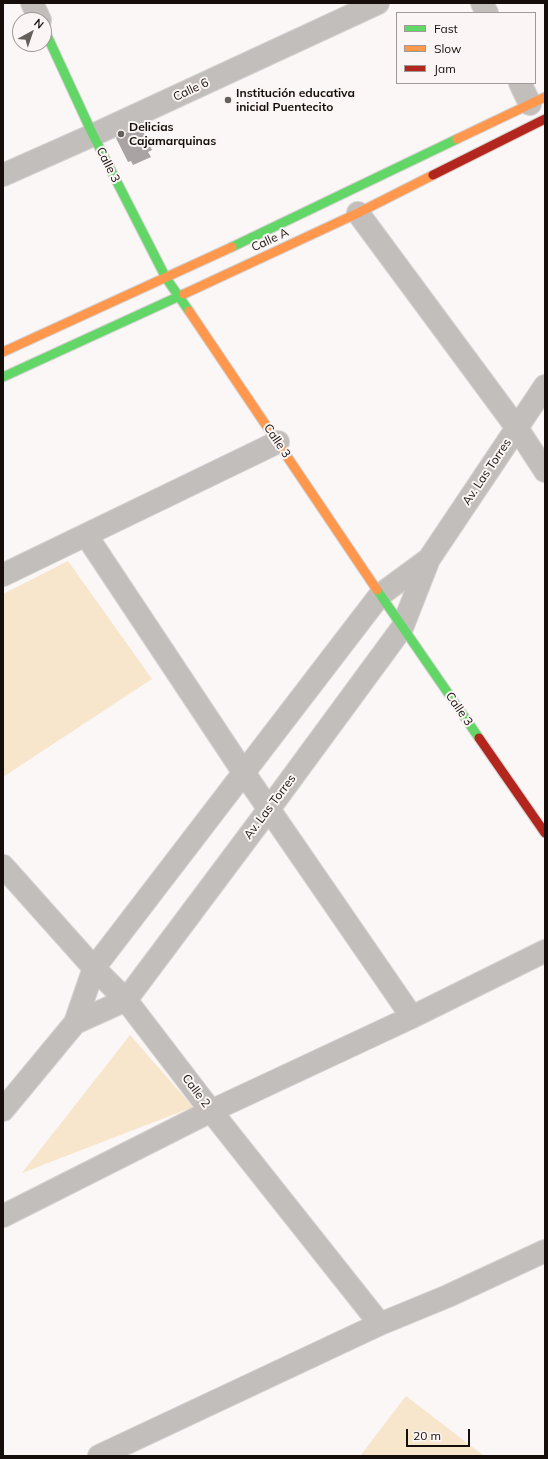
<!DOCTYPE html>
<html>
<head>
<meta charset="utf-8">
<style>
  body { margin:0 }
  #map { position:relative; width:548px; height:1459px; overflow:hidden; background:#faf7f6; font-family:Mulish,sans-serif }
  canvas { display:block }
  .frame { position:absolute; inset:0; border:4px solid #160e0b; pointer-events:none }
  .legend { position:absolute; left:396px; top:12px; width:140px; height:72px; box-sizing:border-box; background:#fbf6f5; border:1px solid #9f9997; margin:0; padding:5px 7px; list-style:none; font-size:12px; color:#160e0b }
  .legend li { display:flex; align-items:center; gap:8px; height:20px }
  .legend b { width:20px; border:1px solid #9f9997 }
  .north { position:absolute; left:12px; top:12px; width:40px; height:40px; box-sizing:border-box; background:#fbf6f5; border:1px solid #9f9997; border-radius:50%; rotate:40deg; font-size:11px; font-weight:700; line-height:16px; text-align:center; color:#160e0b }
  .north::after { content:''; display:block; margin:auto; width:14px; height:18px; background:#66605d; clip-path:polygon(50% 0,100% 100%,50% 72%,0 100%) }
  .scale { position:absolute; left:406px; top:1429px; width:64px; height:18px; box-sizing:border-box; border:2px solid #160e0b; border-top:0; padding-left:5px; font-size:12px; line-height:14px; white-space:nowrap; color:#160e0b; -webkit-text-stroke:3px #fbf6f5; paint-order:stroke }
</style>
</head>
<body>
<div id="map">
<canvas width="548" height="1459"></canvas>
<div class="frame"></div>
<ul class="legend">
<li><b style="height:5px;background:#63d668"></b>Fast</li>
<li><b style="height:5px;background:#ff974d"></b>Slow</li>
<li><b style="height:5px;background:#b3261e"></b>Jam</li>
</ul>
<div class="north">N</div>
<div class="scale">20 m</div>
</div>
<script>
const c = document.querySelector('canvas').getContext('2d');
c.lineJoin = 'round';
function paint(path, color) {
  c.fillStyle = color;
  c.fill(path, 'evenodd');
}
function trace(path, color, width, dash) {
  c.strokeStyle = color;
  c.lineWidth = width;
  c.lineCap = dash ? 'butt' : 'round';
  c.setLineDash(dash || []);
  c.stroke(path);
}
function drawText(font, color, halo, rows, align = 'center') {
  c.font = font + ' Mulish,sans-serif';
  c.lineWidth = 4;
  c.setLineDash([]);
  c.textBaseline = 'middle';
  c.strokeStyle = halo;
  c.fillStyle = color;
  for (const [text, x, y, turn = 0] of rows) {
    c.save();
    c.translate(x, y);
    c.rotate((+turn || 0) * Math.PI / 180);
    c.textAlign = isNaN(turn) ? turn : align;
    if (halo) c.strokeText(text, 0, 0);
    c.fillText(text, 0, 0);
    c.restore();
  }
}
const green = new Path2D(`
  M68 561 152 679 3 777V594Z
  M130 1035 193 1107 22 1173Z
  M406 1396 484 1456H360Z`);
const building = new Path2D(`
  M138 121 152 150 148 152 151 157 133 165 131 161 128 162 116 138 119 130Z`);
const street = new Path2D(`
  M32 3 40 20
  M482 3 487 13
  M520 83 530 104
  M3 175 93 135 378 3
  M358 213 517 428 545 471
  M86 535 244 773 412 1017
  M3 575 278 442
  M3 866 94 968 126 1000 211 1111 380 1324
  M75 1023 126 1000 269 809 402 628 429 559 545 386
  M3 1110 75 1023 94 968 380 595 429 559
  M3 1216 211 1111 412 1017 545 951
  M99 1456 380 1324 448 1296 545 1251`);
const fast = new Path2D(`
  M44 29 93 135 166 278 189 311
  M232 247 457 139
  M3 377 184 294
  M377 590 479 738`);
const slow = new Path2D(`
  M457 139 545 97
  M184 294 358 213 433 175
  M189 311 377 590
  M3 352 232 247`);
const jam = new Path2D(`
  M433 175 545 119
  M479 738 545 833`);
const markers = [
  [228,100,4,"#66605d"],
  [121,134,4,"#66605d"]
];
const streetNames = [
  ["Calle 6",191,90,-25],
  ["Calle 3",108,165,63],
  ["Calle A",270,240,-25],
  ["Calle 3",277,441,56],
  ["Av. Las Torres",487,472,-56],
  ["Calle 3",459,709,55],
  ["Av. Las Torres",270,807,-53],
  ["Calle 2",196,1091,53]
];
const poiNames = [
  ["Institución educativa",236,93],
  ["inicial Puentecito",236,107],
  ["Delicias",129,127],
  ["Cajamarquinas",129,141]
];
paint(green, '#f7e6cb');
paint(building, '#a9a3a3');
trace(street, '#d5d2d1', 24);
trace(fast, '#d5d2d1', 11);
trace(slow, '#d5d2d1', 11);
trace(jam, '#d5d2d1', 11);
trace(street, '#c1bebc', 22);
trace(fast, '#63d668', 9);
trace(slow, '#ff974d', 9);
trace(jam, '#b3261e', 9);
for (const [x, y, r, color] of markers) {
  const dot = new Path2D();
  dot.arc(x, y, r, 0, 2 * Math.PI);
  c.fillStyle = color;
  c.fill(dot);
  trace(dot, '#fbf6f5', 1.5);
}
drawText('12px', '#160e0b', '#fbf6f5', streetNames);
drawText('bold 12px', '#160e0b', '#fbf6f5', poiNames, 'left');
</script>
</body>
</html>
